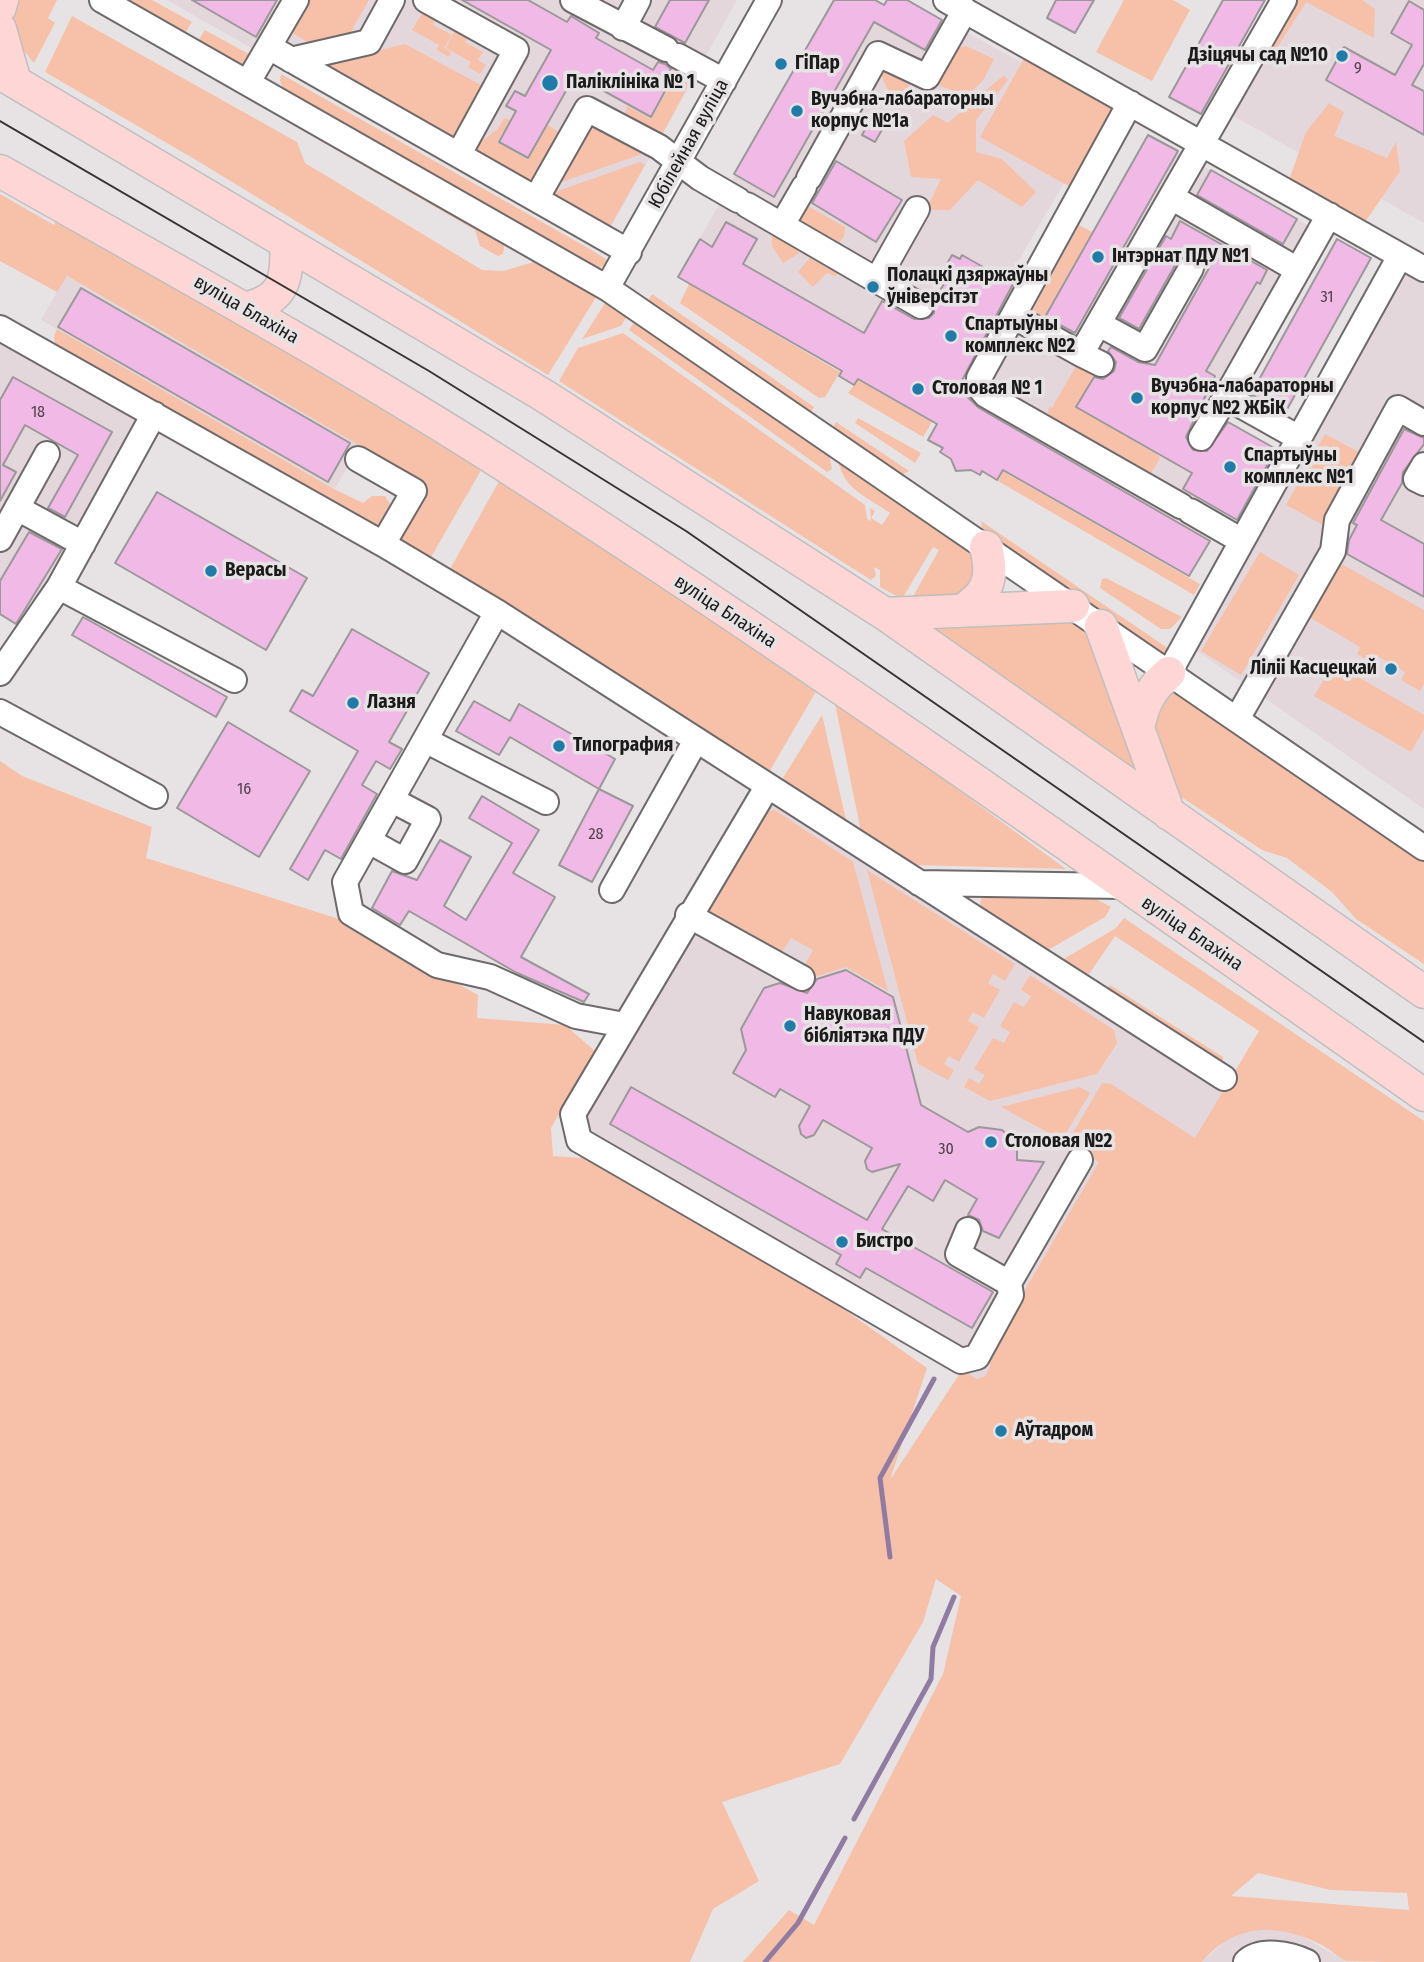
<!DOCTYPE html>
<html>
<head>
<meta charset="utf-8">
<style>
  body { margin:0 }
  canvas { display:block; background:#e7e3e4 }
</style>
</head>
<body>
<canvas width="1424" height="1962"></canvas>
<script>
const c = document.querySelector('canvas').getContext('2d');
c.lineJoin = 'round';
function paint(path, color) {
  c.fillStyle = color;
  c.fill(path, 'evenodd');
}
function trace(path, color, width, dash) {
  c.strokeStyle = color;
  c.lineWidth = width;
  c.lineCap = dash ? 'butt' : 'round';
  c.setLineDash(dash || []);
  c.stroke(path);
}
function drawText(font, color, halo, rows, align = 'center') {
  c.font = font + ' "Fira Sans Condensed",sans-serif';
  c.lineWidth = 7;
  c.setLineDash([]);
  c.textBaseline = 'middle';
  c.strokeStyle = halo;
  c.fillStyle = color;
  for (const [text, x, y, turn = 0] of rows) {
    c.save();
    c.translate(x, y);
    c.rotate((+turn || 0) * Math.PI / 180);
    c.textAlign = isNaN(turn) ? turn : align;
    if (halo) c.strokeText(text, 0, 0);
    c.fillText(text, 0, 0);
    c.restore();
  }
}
const built = new Path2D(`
  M167 0H737L600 247Z
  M834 0H875L884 5 887 0H907L1021 62 1025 57 1064 183 1016 265 1059 291 1148 135 1312 227 1223 419 1279 451 1239 521 1225 514 1189 576 1009 473 1005 468 997 480 982 471 984 468 945 445 943 448 928 440 939 421 935 418 933 422 858 379 854 385 839 376 841 371 678 277Z
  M1290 0H1424V223L1228 113Z
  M1401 271 1424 284V809L1191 647Z
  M66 276 360 445 335 489 41 320Z
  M0 338 131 410 136 419 135 430 36 602 0 582Z
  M768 801 1233 1096 999 1582 962 1370 587 1140 581 1115Z
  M1265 1928 1296 1933 1348 1962H1202L1228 1938 1247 1930Z`);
const green = new Path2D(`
  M13 0H57L48 18 55 23 34 63C18 44 4 25 13 0Z
  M117 0H152L192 22 183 37Z
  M303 0H369L350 33 309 43 286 29Z
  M1124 0H1173L1190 10 1152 81 1096 52Z
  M1293 0H1362L1375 9 1374 38 1306 2 1277 48 1269 44Z
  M423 12 436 19 433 25 452 35 444 48 451 52 449 57 437 50 439 45 412 30Z
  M72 16 297 142 305 163 482 270 503 271 534 262 543 263 598 294 548 375 201 163 45 72Z
  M205 30 256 58C237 74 214 54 196 44Z
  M455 30 468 37 465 42 483 52 478 60 486 65 480 74 468 67 471 62 446 48Z
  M405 44 483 86 451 141 325 68 326 63Z
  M966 46 994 59 984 79 967 97 938 85 954 49Z
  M1025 57 1113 105 1116 114 1074 189 980 137Z
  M894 65 916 95 910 101 889 93 880 73Z
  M672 69 692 79 658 142 623 123 627 106 651 119 673 80 668 77Z
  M281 74 595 252 610 262 599 268H592L286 95 280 81Z
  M1004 75 1008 80 976 120V152L1002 159 1036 192 1022 207 978 180 950 210H926L941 179 911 177 904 141 933 115 948 123Z
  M1329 103 1344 112 1334 136 1387 158 1396 142 1400 171 1365 222 1288 183 1306 132Z
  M588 116 646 147 642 154 553 185Z
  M504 118 510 120 497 142 528 160 548 125 566 137 536 190 479 156 476 145 498 129Z
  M318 130 505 241 503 254 498 256 480 246 475 230 319 140Z
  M640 162 645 165 608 230 550 197 552 193Z
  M0 194 54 225 56 221 484 465 430 559 396 539 426 484 67 276 57 292 0 261Z
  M806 205 845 227 844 237 834 248 845 268 835 276 827 273 813 287 798 272 813 254 797 226 798 254 783 263 772 246V227Z
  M1079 225 1092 232 1043 318 1058 327 1056 330 1033 316V310Z
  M689 284 840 372 825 397 819 398 680 303Z
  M652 294 814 407 807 417 646 305Z
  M607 300 629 313 621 326 582 339Z
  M637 317 828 448 832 469 827 472 629 330Z
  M57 329 334 489 363 503 372 496H385L392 507 384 525 372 527 56 351 54 336Z
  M623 333 865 505 867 519 871 521 870 508 875 511 871 518 882 525 890 513C862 493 840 490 836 448L982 557 967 596 910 602 939 550 933 547 902 599 880 587V570L874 567 876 576 871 580 559 381 578 348Z
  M1078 362 1095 372 1076 407 1158 455 1160 458 1150 475 1047 423 1049 407 1052 408Z
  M858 380 932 422 923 437 848 393Z
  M858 418 921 453 915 463 855 423Z
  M836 422 909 471 900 476 829 433Z
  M1325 434 1366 456 1327 527 1286 505Z
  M1005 468 1009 470 1008 474 1200 584 1194 595 998 481Z
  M502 476 818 688 768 774 449 571Z
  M981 521 1172 651 1163 657 983 538Z
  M1260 552 1299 575 1241 675 1201 651Z
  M1336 561 1424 610V684L1420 691 1401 680 1405 672 1379 657 1374 664 1357 654 1360 647 1304 614Z
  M1106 578 1182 617 1170 629H1161L1100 588 1102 579Z
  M1074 615 1094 629 1147 779 921 624Z
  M1334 663 1424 715V729L1411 752 1314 696Z
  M1168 690 1183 694 1424 860V964L1356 919 1332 892 1287 858 1262 850 1172 791 1149 707Z
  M834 699 1066 869 914 865 861 832Z
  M822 715 847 824 781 781Z
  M0 761 22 776 152 827 146 858 339 919 478 995 477 1018 565 1025 596 1052 551 1128 553 1156 636 1162 927 1368 890 1480 962 1370 977 1379 985 1376 990 1367 989 1352 1099 1162 1067 1143 1102 1083 1111 1084 1195 1138 1259 1031 1115 936 1087 977 1057 963 1116 928 1124 918 1424 1121V1962C1407 1962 1361 1962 1347 1961 1338 1958 1329 1948 1320 1944 1277 1923 1234 1923 1202 1962H743L789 1910 814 1925 943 1674 961 1596 936 1579 923 1622 840 1764 722 1802 759 1881 713 1909 690 1962H0ZM1258 1873 1331 1890 1407 1893 1409 1910 1231 1896Z
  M775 810 853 862 888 991 846 967 815 977 803 968 813 950 791 938 778 958 711 920 708 910 764 812Z
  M867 870 1015 964 1005 981 993 974 988 983 1000 990 984 1018 973 1012 968 1021 979 1027 959 1062 949 1056 944 1064 954 1070 948 1080 918 1064Z
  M986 894H1087L1111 907 1105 917 1043 953 980 907 981 899Z
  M1030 975 1114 1030 1117 1043 1097 1074 990 1101 964 1087 969 1078 979 1084 985 1075 974 1069 993 1038 1004 1043 1010 1032 1000 1026 1014 1002 1024 1007 1031 996 1021 990Z
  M1110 985 1223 1057V1060L1219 1062 1106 990Z
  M1080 1087 1090 1093 1062 1140 1001 1107Z`);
const stream = new Path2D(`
  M890 1557 880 1478 934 1379
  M854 1819 931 1679 933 1647 954 1597
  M765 1962 798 1923 845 1838`);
const building = new Path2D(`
  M192 0H277L256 37Z
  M462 0H528L567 22 571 16 599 33 596 38 653 70 658 62 665 64 671 69 666 77 671 80 651 117 575 75 528 158 499 142 516 111 506 106 515 91 525 96 551 50Z
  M670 0H709L685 43 655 27Z
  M834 0H875L884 5 887 0H907L942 20 925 50 874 22 774 197 734 174Z
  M1056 0H1094L1075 33 1047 18Z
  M1223 0H1265L1201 114 1169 97Z
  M1409 1 1424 10V64L1412 85 1424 91V135L1326 80 1344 47 1395 75 1412 45 1391 33Z
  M871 119 884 126 875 142 862 135Z
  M1148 135 1178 151 1075 333 1045 317Z
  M836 161 902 200 876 242 812 203Z
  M1211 170 1297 219 1283 244 1197 195Z
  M1180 221 1267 270 1260 284 1257 282 1206 371 1215 376 1186 437 1193 450 1207 451 1228 422 1276 449 1237 520 1183 489 1192 473 1076 407 1094 377 1103 379 1114 371 1116 362 1108 351 1111 347 1138 362 1155 365 1213 261 1186 246 1139 329 1119 318 1166 236 1171 239Z
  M726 222 757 239 743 264 864 333 882 301 914 319 929 318 934 313V300L944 284 938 280 952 255 960 259 962 255 1013 284 958 388 979 408 1210 541 1189 576 1003 470 997 480 982 471 980 475 971 470 956 471 951 459 940 452 943 448 928 440 937 424 858 379 854 385 839 376 842 371 678 277 700 239 712 247Z
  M1337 239 1371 258 1285 413 1251 394Z
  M81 288 350 443 328 482 58 327Z
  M13 377 112 432 65 517 48 508 78 455 25 425 3 465 16 472 0 501V400Z
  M1404 429 1424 438V444L1403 472 1402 483 1381 520 1424 544V597L1347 554 1349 540 1357 525 1353 523Z
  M157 492 307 578 266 650 115 563Z
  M29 532 62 549 16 624 0 614V581Z
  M83 617 227 697 216 717 72 635Z
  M352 629 429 673 389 742 402 749 390 769 376 761 362 785 377 794 341 859 325 850 308 880 290 869 358 751 290 711 302 690 313 696Z
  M474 701 510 721 519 704 615 759 599 789 510 737 499 755 456 731Z
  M228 722 310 771 259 857 177 808Z
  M599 789 633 806 592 882 559 865Z
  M482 796 539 830 513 873 555 897 521 957 589 994 584 1002 517 973 409 911 400 925 372 908 392 871 417 880 440 840 471 857 444 906 466 920 512 843 469 818Z
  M846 970 893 997 921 1105 968 1132 979 1127 1002 1130 1011 1138 1017 1148V1160L1044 1162 999 1238 983 1231 979 1220 968 1215 977 1199 945 1180 933 1201 908 1186 882 1229 993 1292 972 1328 866 1268 860 1278 836 1264 841 1255 610 1124 631 1087 867 1220 900 1164 872 1172 867 1169 865 1161 872 1148 823 1120 814 1135 806 1138 801 1134 799 1126 810 1106 780 1089 775 1097 733 1073 746 1050 741 1029 764 988 780 983 807 993 817 979Z`);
const minor = new Path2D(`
  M102 0 607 288 1424 848
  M426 0 516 50 459 154
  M573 0 666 49
  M946 0 1424 269
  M623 28 638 0
  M269 47 629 252
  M678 56 724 81
  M291 60 369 42 392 0
  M248 82 296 0
  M1130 103 979 378V387L986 395 1181 506
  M809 178 878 54 927 77 965 10
  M1171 197 1298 270
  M536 199 587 109 659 147 700 178 738 200
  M747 205 921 306
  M782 225 804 187
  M877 280 917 209
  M607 288 769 0
  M1015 317 1081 354 1284 0
  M1099 324 1145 349 1191 268
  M0 328 383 544 497 612 1224 1078
  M1081 354 1101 364
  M1201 438 1226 397
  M1299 438 1226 397 1329 215
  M358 459 414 491 383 544
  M1424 465 1416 479 1424 483
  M17 508 83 544
  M1190 511 1242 541
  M0 539 47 454
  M59 587 234 680
  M497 612 345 882 351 913 437 965 490 977 576 1016 624 1025
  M0 673 59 587 154 414
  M1169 673 1400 256
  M0 712 155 796
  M1237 719 1333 551 1337 520 1398 408 1424 423
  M425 740 546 802
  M767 787 573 1114 579 1140 961 1361 977 1357 1011 1295 1009 1283 1080 1160
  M369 841 405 861 428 819 392 800
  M919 883 1124 886
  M612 890 695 742
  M688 915 802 978
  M968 1230 958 1254 1009 1283
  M1246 1962C1260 1948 1290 1954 1307 1962`);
const major = new Path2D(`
  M0 7 2 0
  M0 29 15 82
  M0 73 543 395 885 614 1424 992
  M0 171C168 266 338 359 501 463 815 664 1119 881 1424 1095
  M244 309C284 300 288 280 286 243
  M961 611C988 595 994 578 986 547
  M885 614 1073 606
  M1101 626 1169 814
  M1138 728C1143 704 1150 689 1169 673`);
const tram = new Path2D(`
  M0 121 429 371 686 531 1424 1042`);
const markers = [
  [1342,56,7,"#207ba9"],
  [781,64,7,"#207ba9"],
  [550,83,9,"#207ba9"],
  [797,111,7,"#207ba9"],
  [1098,257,7,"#207ba9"],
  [873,287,7,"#207ba9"],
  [951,336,7,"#207ba9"],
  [918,389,7,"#207ba9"],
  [1137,398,7,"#207ba9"],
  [1230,467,7,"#207ba9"],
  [211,571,7,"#207ba9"],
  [1391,669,7,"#207ba9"],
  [353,703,7,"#207ba9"],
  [559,746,7,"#207ba9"],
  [790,1026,7,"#207ba9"],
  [991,1142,7,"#207ba9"],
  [842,1242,7,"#207ba9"],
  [1001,1431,7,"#207ba9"]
];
const numberNames = [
  ["9",1358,69],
  ["31",1327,298],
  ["18",38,413],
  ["16",244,790],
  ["28",596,835],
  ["30",946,1150]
];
const poiNames = [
  ["Дзіцячы сад №10",1328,56,"right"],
  ["ГіПар",795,64],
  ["Паліклініка № 1",566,83],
  ["Вучэбна-лабараторны",811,100],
  ["корпус №1а",811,122],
  ["Інтэрнат ПДУ №1",1112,257],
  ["Полацкі дзяржаўны",887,276],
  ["ўніверсітэт",887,298],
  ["Спартыўны",965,325],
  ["комплекс №2",965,347],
  ["Вучэбна-лабараторны",1151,387],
  ["корпус №2 ЖБіК",1151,409],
  ["Столовая № 1",932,389],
  ["Спартыўны",1244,456],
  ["комплекс №1",1244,478],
  ["Верасы",225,571],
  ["Ліліі Касцецкай",1377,669,"right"],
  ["Лазня",367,703],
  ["Типография",573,746],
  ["Навуковая",804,1015],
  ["бібліятэка ПДУ",804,1037],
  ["Столовая №2",1005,1142],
  ["Бистро",856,1242],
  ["Аўтадром",1015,1431]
];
const streetNames = [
  ["Юбілейная вуліца",689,144,-61],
  ["вуліца Блахіна",246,310,30],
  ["вуліца Блахіна",725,612,33],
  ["вуліца Блахіна",1192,934,34]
];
paint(built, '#e4d7db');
paint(green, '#f7c0a8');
trace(stream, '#907ba2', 5);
paint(building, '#f0b9e6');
trace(building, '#9b989a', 2);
trace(minor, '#6e6a6b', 28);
trace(major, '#bfbfbf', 35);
trace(minor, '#fff', 24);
trace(major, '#fed6d5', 32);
trace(tram, '#363535', 2);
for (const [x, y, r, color] of markers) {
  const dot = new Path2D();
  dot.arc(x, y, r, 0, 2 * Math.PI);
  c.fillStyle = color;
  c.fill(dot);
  trace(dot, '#e7e3e4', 2.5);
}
drawText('16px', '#51424e', null, numberNames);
drawText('bold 19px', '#1c1b1b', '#e7e3e4', poiNames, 'left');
drawText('19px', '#1c1b1b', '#e7e3e4', streetNames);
</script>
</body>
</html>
